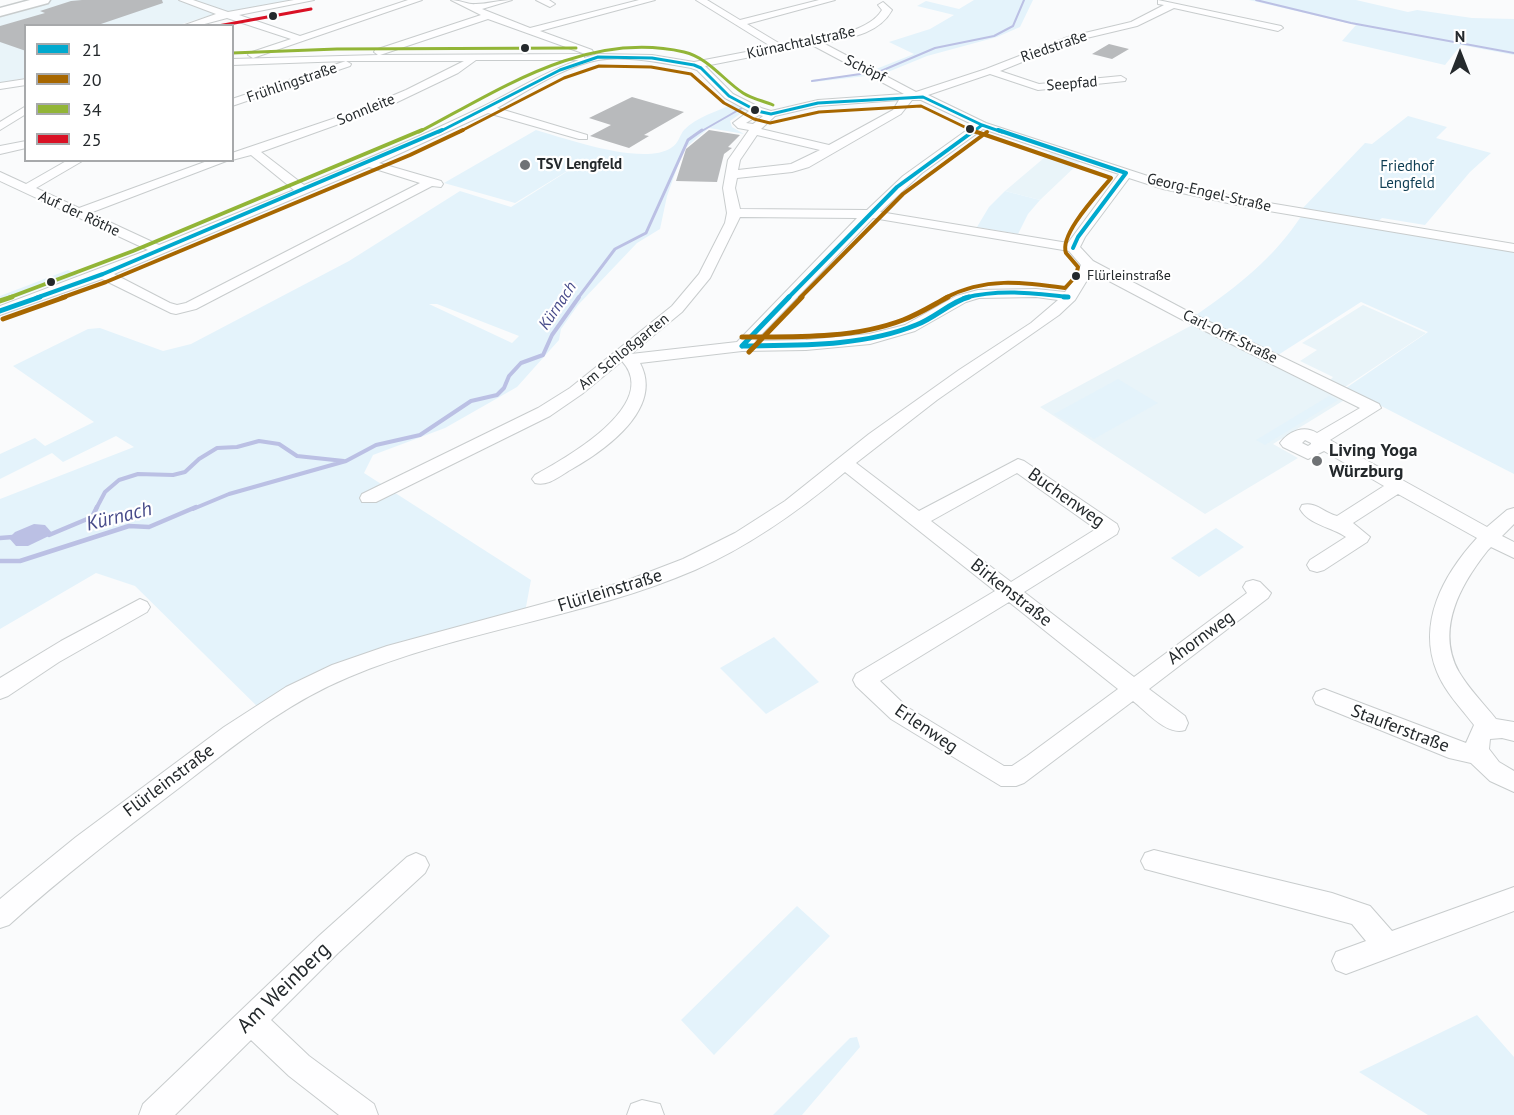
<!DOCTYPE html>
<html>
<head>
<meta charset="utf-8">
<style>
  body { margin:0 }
  #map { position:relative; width:1514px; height:1115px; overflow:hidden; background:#fafbfc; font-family:"PT Sans",sans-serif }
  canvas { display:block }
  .legend { position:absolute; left:24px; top:24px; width:210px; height:138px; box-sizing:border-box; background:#fff; border:2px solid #a7a9ab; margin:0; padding:8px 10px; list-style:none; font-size:18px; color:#24292c }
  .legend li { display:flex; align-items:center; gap:12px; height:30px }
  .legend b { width:30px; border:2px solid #a7a9ab }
  .north { position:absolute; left:1430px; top:24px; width:60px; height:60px; -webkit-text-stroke:4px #fff; paint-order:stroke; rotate:0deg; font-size:16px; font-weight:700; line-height:24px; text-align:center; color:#24292c }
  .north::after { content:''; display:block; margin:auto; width:21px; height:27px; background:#24292c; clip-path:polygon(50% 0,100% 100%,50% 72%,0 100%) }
</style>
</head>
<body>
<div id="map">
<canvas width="1514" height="1115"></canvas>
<ul class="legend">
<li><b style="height:8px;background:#00a9ce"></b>21</li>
<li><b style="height:8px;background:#a76700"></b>20</li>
<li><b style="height:8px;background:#92b537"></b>34</li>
<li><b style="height:8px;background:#d91125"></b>25</li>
</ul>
<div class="north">N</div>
</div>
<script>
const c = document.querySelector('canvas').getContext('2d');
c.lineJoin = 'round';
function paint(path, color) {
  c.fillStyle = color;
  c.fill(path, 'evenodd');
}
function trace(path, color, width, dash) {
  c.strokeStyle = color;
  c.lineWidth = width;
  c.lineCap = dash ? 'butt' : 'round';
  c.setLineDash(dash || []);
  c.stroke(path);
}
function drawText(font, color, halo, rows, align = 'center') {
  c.font = font + ' "PT Sans",sans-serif';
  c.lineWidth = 4.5;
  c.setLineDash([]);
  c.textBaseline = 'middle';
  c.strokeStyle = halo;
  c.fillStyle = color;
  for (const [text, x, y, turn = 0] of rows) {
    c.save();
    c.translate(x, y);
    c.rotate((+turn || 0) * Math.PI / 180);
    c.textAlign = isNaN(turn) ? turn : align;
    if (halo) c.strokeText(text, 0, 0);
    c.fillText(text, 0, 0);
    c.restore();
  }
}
const built = new Path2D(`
  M51 0H302L208 16 179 25 26 26 25 78 0 83V14Z
  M1051 152 1080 162 1040 200 1005 191Z
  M1363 305 1426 333 1345 387 1330 380 1333 377 1300 361 1317 350 1302 343Z
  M1194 324 1346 399 1273 444 1298 458 1205 514 1040 407Z`);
const green = new Path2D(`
  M974 0H1033L1020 27 997 37 927 56 883 74 814 82 811 80 866 73 914 54 889 42 930 29 954 15 917 6 926 1 959 9Z
  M1249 0H1356L1408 12 1417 10 1472 18 1514 19V55L1461 45 1445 65 1342 41 1356 25Z
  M733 104 746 110 730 121 732 127 744 134 709 128 684 149 667 196 660 229 637 243 578 305 561 329 559 340 517 387 445 428 373 455 364 473 531 580 523 623 381 663 335 682 269 718 135 586 96 573 0 629V499L134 447 116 436 63 462 52 453 0 479V454L35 438 45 446 94 422 13 366 88 329 100 328 163 351 191 344 349 261 460 191 511 207 590 157 515 203 444 183 536 130C567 139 643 166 671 148 679 143 679 136 684 130 696 117 718 111 733 104ZM429 304H437L519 336 512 343Z
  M1408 116 1447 127 1436 138 1491 153 1470 172 1425 225 1382 218 1377 222 1302 209 1365 143 1372 144Z
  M1005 191 1040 200 1028 214 1018 234 977 227 989 207Z
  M1302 215 1514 250V474L1346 388 1428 332 1361 302 1278 355 1196 315C1239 285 1273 259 1302 215Z
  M68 270 78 275 0 303V296Z
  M1118 379 1158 403 1094 439 1054 414Z
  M1329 396 1338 400 1265 445 1256 440Z
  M1216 528 1244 547 1199 577 1171 558Z
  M774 637 819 682 766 714 720 668Z
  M797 906 830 936 714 1055 681 1020Z
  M1477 1015 1514 1057V1115H1428L1359 1072Z
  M857 1037 860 1047 802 1115H773L850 1038Z`);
const water = new Path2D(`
  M34 524 45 525 53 534 28 546H16L9 538 15 532Z`);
const streamFar3 = new Path2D(`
  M1256 0 1351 23 1514 53
  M812 81 881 71 935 48 994 36 1013 26 1024 0
  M700 132 742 108`);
const streamFar2 = new Path2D(`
  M578 298 615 249 646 233 688 140 702 130`);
const streamFar1 = new Path2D(`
  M96 509 105 492 119 480 138 474 173 475 185 472 199 459 217 448 237 447 259 441 279 444 297 456 344 461
  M193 509 229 494 346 461 376 445 420 435 471 401 497 395 504 388 509 376 521 363 543 355 552 335 579 297`);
const stream = new Path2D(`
  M49 535 92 517 97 507
  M0 538 13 537
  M0 561H20L129 526 149 527 196 507`);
const building = new Path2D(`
  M82 0H162L163 3 95 26H26V51L0 42V26L45 13 40 11 71 1Z
  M1109 44 1129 49 1112 59 1092 54Z
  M632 97 684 112 644 135 649 136 629 148 590 136 611 125 589 118Z
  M709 130 740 135 728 147 732 148 724 154 717 182 676 181 686 149Z`);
const minor = new Path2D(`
  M179 0H193L228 12 294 0H314L239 15 300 36 408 0H422L253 58 248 55 249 53 291 39 227 18 197 26H182L216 14Z
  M451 0C460 0 468 5 476 4 488 4 499 0 512 0L482 9 530 28 639 0H655L540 31 592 50 593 52 588 55 488 19 380 55 580 54 584 55V58L598 54 652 55 694 62 772 47 696 0H707L740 20 819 0H835L747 24 782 45C810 39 867 36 882 10L878 5 883 2 892 10C878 35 848 38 823 43L916 92 986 69 1068 37 1131 22 1164 5 1158 4V0L1281 26 1283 28 1278 31 1174 8 1137 26 1074 41 1000 71 1039 84 1121 76 1126 79 1125 81 1038 90 990 74 928 95 986 123 1166 182 1251 200 1514 244V252L1251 208 1163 189 1129 178 1085 237 1080 247 1093 261 1191 313 1379 404 1381 408 1330 440 1487 527 1507 510 1514 508V524L1502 536 1514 542V558L1491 547 1488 550C1461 584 1435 629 1459 672 1469 689 1484 704 1496 719L1514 722V741L1502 738 1490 739 1489 749 1499 762 1514 771V792L1490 781 1471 763 1449 758 1316 704 1313 698 1316 692 1324 689 1466 743 1474 725C1461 708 1445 692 1437 672 1417 623 1443 575 1477 538L1398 494 1353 523 1370 537 1367 542 1324 570 1317 572 1310 570 1307 565 1310 560 1346 537C1332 527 1309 525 1300 509L1302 505C1316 501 1324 513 1337 516L1384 486 1324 451 1308 459 1283 447 1280 443C1289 431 1304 425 1317 433L1360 408 1181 319 1092 272 1075 300 1059 315 937 400 856 463 919 511 1018 459 1024 461 1117 524 1119 529 1117 534 1024 592 1134 677 1247 593 1243 587 1246 582 1253 580 1260 582 1271 593 1268 598 1149 689 1185 716 1188 723 1185 730C1167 736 1147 712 1133 701L1024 783 1016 786H1001L891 719 856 686 853 680 856 674 995 591 845 472C799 511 751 545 695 570 584 618 461 630 349 677 284 704 234 746 179 788 121 832 63 876 9 925L0 928V899L12 889 76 837 224 727 286 687 332 665 387 646 623 582 683 559 735 533 785 501 869 434 959 370 1031 323 1058 300 1036 297 979 298 966 302 915 331 870 344 806 350 742 351 640 363C664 408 607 449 572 469 561 475 548 487 535 483L532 479 535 475C564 459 662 405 622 361L582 394 550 416 376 502H362L360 498 362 494 538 408 570 388 672 306 699 274 725 223 727 213 723 188 728 160 749 130 738 128 733 123 749 111 725 98 697 70 691 68C665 63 624 55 598 60 562 67 528 91 497 108L587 135V139H579L488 113 379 163 441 181 443 184 441 187 432 186 196 309 176 314 171 313 102 279 0 315V306L148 250 0 181V172L26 184 68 160H84L36 188 79 208 210 160H229L90 213 159 245 294 190 251 155 232 160V153L356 111 406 90 464 61H346L351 64 350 66 232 106V99L346 61 232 65V59L378 55 374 52 375 50 481 15ZM812 45 904 94 818 100 771 111 761 108 733 94 705 66ZM476 60H579C544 72 513 92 480 108 422 136 363 161 304 185L261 152 389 106 458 73ZM899 100 893 110 829 145 761 129 775 116 818 106ZM912 100H921L974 125 903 176 867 210 740 209 735 188 737 178 792 172 809 167 901 114ZM759 115 763 116 753 124 746 123ZM983 129 1119 174 1068 243 880 212 922 173ZM757 135 820 150 791 164 738 170 740 160ZM369 167 420 183 186 303 177 305 170 303 114 274ZM740 217 857 218 737 342 631 354 682 312 710 278ZM873 218 1069 251 1081 265 1074 280 1065 292 1036 289 978 290 956 296 905 325 869 334 806 340 755 341ZM1305 440 1311 443V444L1308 446 1302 443ZM1017 473 1096 529 1011 582 931 521ZM1009 602 1118 689 1027 756 1012 766H1004L907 707 880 681Z
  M536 0H549L555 4 550 7Z
  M26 79V85L0 89V83Z
  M26 106V114L0 130V122Z
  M26 141V148L0 154V146Z
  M140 599 147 602 150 607 147 612 59 662 8 696 0 699V678L61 641Z
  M1154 850 1332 893 1361 903 1370 906 1392 931 1514 887V911L1346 974 1336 970 1332 961 1336 952 1366 941 1352 924 1145 869 1141 861 1145 853Z
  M416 853 425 857 429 865 425 873 338 953 271 1020 309 1056 374 1104 378 1115H339L289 1076 251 1040 175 1115H139L143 1104 320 935 407 857Z
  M642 1100 660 1104 664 1115H627L631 1104Z`);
const highway = new Path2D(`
  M30 0H50L48 3 0 16V8Z`);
const bus1Far2 = new Path2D(`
  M439 132 560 70 598 57 652 58 694 65 701 68 729 96 757 111 771 114 818 103 923 97 982 125 1002 132
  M973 132 982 125`);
const bus1Far1 = new Path2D(`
  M998 130 1126 173
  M1073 248 1078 237 1126 173
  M36 298 103 274 442 130
  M788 298 897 187 975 130
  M964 298C999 289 1032 293 1068 297`);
const bus1 = new Path2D(`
  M1064 297H1068
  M0 311 40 297
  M742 346C799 345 862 347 916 325 935 318 950 302 969 297
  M742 346 789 297`);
const bus2Far2 = new Path2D(`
  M459 132 564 78 599 66 651 67 691 74 724 103 754 119 770 123 819 112 921 106 975 132`);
const bus2Far1 = new Path2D(`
  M61 298 106 282 410 155 463 130
  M800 298 903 194 987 132
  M945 298C985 277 1022 282 1065 288L1076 276 1078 267 1066 253C1059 234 1099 193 1111 178L971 130`);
const bus2 = new Path2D(`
  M3 319 65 297
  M742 337C794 337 853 339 903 320 919 314 933 305 948 297
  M749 352 802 297`);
const bus3Far2 = new Path2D(`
  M232 53 337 49 576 48
  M419 132C501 89 587 30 684 52 709 58 723 80 743 93 752 99 764 101 773 105`);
const bus3Far1 = new Path2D(`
  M8 298 133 251 422 130`);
const bus3 = new Path2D(`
  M0 301 12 297`);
const bus4 = new Path2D(`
  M218 26 311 9`);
const markers = [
  [273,16,5,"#24292c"],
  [525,48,5,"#24292c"],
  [755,110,5,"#24292c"],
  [970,129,5,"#24292c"],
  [525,165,6,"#6f7275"],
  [1076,276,5,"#24292c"],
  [51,282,5,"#24292c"],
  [1317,461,6,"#6f7275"]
];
const farBusnames = [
  ["Flürleinstraße",1087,276]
];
const farStreetnames = [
  ["Kürnachtalstraße",801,43,-12],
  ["Riedstraße",1054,47,-19],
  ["Schöpf",865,69,26],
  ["Frühlingstraße",292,83,-19],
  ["Seepfad",1072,84,-5],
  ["Sonnleite",366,110,-22],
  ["Georg-Engel-Straße",1209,193,13],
  ["Auf der Röthe",79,214,25],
  ["Carl-Orff-Straße",1230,337,26],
  ["Am Schloßgarten",624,352,-39]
];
const farPoinames = [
  ["TSV Lengfeld",537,165]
];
const farParknames = [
  ["Friedhof",1407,167],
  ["Lengfeld",1407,184]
];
const farWaternames = [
  ["Kürnach",558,306,-56]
];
const poiNames = [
  ["Living Yoga",1329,451],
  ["Würzburg",1329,472]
];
const streetNames = [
  ["Buchenweg",1066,498,35],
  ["Flürleinstraße",610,591,-17],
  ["Birkenstraße",1011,593,38],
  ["Ahornweg",1201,638,-36],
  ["Erlenweg",926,729,34],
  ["Stauferstraße",1400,729,21],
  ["Flürleinstraße",169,781,-37]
];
const waterNames = [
  ["Kürnach",119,517,-14]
];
const nearStreetnames = [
  ["Am Weinberg",284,988,-44]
];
paint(built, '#e9f4f9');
paint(green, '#e4f3fb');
paint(water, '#bbc0e4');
trace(streamFar3, '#bbc0e4', 2);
trace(streamFar2, '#bbc0e4', 3);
trace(streamFar1, '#bbc0e4', 4);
trace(stream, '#bbc0e4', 4.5);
paint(building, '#b8babc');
trace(minor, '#c8cccd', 2);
trace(highway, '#c8cccd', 3);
paint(minor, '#fefeff');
paint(highway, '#fefeff');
trace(bus1Far2, '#00a9ce', 3);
trace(bus1Far1, '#00a9ce', 4);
trace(bus1, '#00a9ce', 5);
trace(bus2Far2, '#a76700', 3);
trace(bus2Far1, '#a76700', 4);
trace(bus2, '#a76700', 5);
trace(bus3Far2, '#92b537', 3);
trace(bus3Far1, '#92b537', 4);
trace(bus3, '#92b537', 5);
trace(bus4, '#d91125', 3);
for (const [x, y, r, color] of markers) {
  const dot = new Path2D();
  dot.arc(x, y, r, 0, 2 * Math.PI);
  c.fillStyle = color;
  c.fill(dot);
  trace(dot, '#fff', 2);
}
drawText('14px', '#24292c', '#fff', farBusnames, 'left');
drawText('15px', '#24292c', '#fff', farStreetnames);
drawText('bold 15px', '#24292c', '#fff', farPoinames, 'left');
drawText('15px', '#0e3d53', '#fff', farParknames);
drawText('italic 16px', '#464a89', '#fff', farWaternames);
drawText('bold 18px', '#24292c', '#fff', poiNames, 'left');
drawText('18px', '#24292c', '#fff', streetNames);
drawText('italic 20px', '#464a89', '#fff', waterNames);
drawText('21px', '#24292c', '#fff', nearStreetnames);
</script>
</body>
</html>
